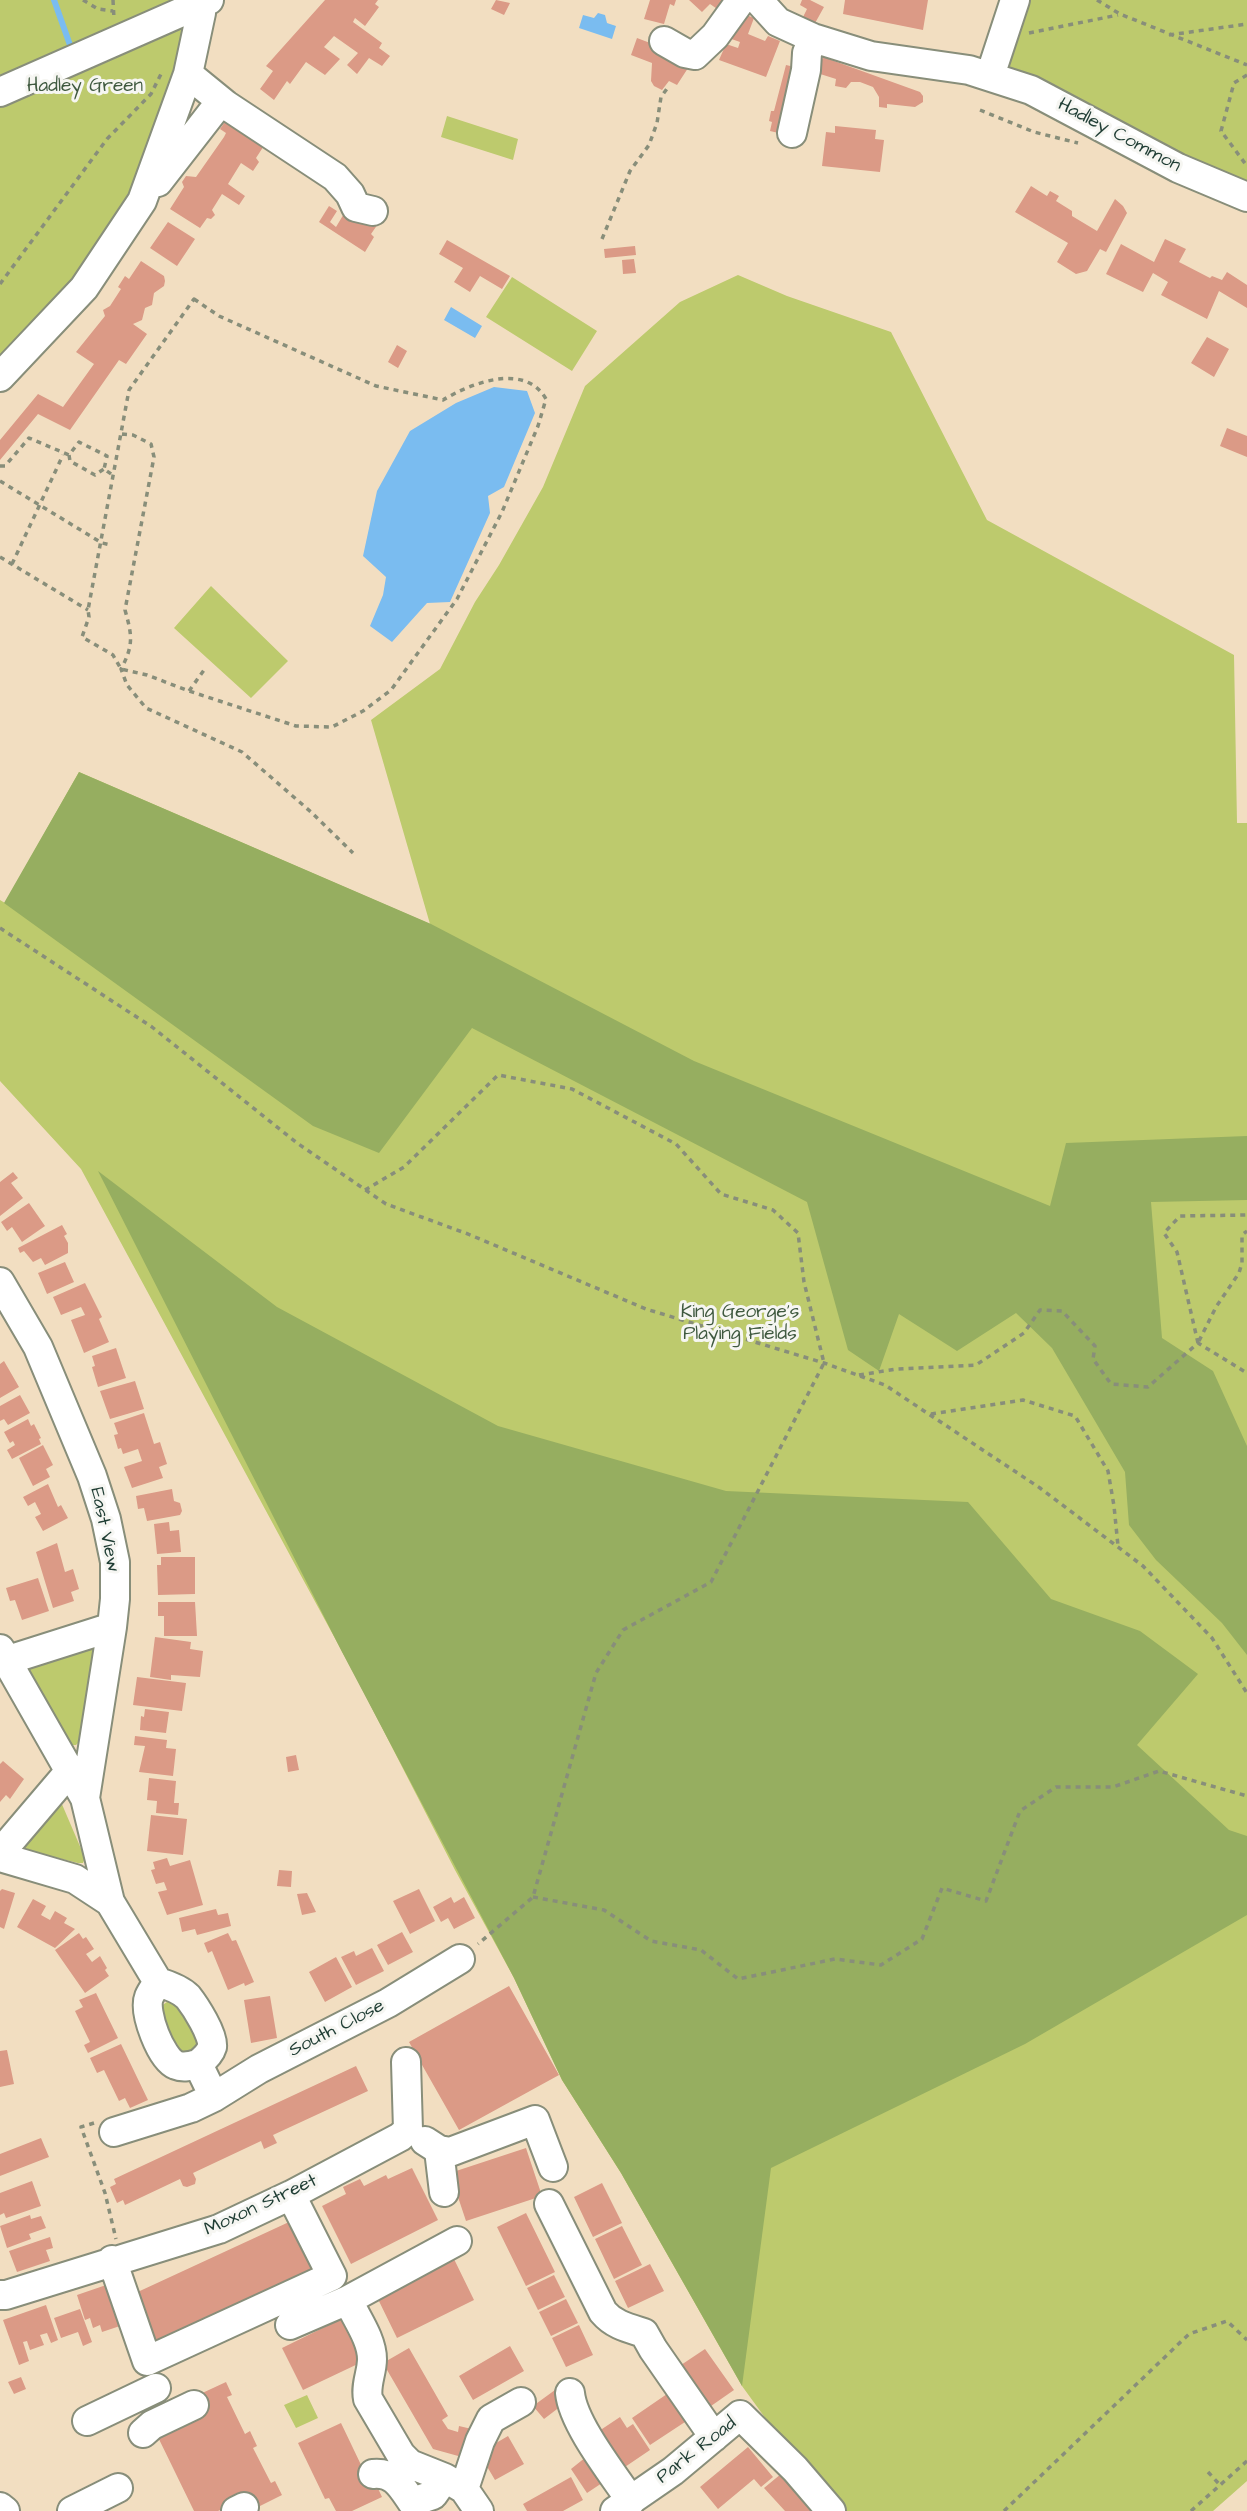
<!DOCTYPE html>
<html>
<head>
<meta charset="utf-8">
<style>
  body { margin:0 }
  canvas { display:block; background:#f2dec1 }
</style>
</head>
<body>
<canvas width="1247" height="2511"></canvas>
<script>
const c = document.querySelector('canvas').getContext('2d');
c.lineJoin = 'round';
function paint(path, color) {
  c.fillStyle = color;
  c.fill(path, 'evenodd');
}
function trace(path, color, width, dash) {
  c.strokeStyle = color;
  c.lineWidth = width;
  c.lineCap = dash ? 'butt' : 'round';
  c.setLineDash(dash || []);
  c.stroke(path);
}
function drawText(font, color, halo, rows, align = 'center') {
  c.font = font + ' "Architects Daughter",sans-serif';
  c.lineWidth = 6;
  c.setLineDash([]);
  c.textBaseline = 'middle';
  c.strokeStyle = halo;
  c.fillStyle = color;
  for (const [text, x, y, turn = 0] of rows) {
    c.save();
    c.translate(x, y);
    c.rotate((+turn || 0) * Math.PI / 180);
    c.textAlign = isNaN(turn) ? turn : align;
    if (halo) c.strokeText(text, 0, 0);
    c.fillText(text, 0, 0);
    c.restore();
  }
}
const green = new Path2D(`
  M0 0H195L190 27 134 197 75 287 0 366Z
  M1024 0H1247V186L1234 182 1008 67Z
  M447 116 518 139 513 160 441 137Z
  M738 275 787 296 891 332 987 520 1234 655 1237 823H1247V2481L1213 2511H833L742 2386 621 2173 562 2080 514 1978 455 1870 358 1681 81 1169 0 1081V900L5 903 79 772 430 924 371 720 440 669 475 602 499 565 543 487 585 386 680 302Z
  M512 277 597 331 572 371 486 317Z
  M211 586 288 661 251 698 174 628Z
  M95 1646 80 1741 76 1745H70L65 1741 26 1666Z
  M61 1802 85 1858 83 1863H78L26 1850 24 1847V1841Z
  M170 2000H176L202 2044 184 2057 172 2049 161 2006Z
  M307 2395 318 2418 296 2428 284 2405Z`);
const forest = new Path2D(`
  M79 772 431 924 694 1061 1050 1206 1066 1143 1247 1136V1200L1151 1202 1162 1338 1213 1371 1247 1446V1655L1222 1623 1156 1560 1129 1525 1125 1472 1052 1348 1016 1313 957 1351 899 1314 879 1371 848 1350 807 1202 472 1028 379 1153 313 1126 4 903Z
  M98 1171 277 1307 498 1426 726 1491 968 1502 1051 1599 1140 1631 1198 1674 1137 1745 1229 1830 1247 1836V1915L1025 2044 771 2168 742 2386 621 2173 562 2080 514 1978 342 1652Z`);
const water = new Path2D(`
  M598 13 605 15 607 23 616 26 612 39 579 28 583 15 594 18Z
  M451 307 482 326 475 338 444 320Z
  M494 387 527 391 535 413 504 487 488 496 490 513 450 602 427 603 392 642 370 626 383 595 386 577 363 556 377 491 410 431 456 403Z`);
const stream = new Path2D(`
  M54 0 70 45`);
const building = new Path2D(`
  M325 0H378L375 4 379 7 365 26 355 18 353 22 382 43 379 48 390 56 382 66 369 58 357 74 347 65 358 53 334 36 324 47 340 59 325 75 306 62 290 84 287 81 274 100 260 89 273 71 266 66Z
  M496 0 510 3 504 15 491 9Z
  M650 0H676L674 6 670 4 664 24 644 19Z
  M689 0H735L726 15 710 4 702 12Z
  M802 0H810L824 7 814 25 802 19 807 9 800 5Z
  M845 0H928L923 30 843 14Z
  M739 12 754 18 748 34 765 41 768 36 780 41 766 77 719 60 726 44 738 48 740 42 720 35Z
  M637 38 658 46 690 65 677 85 669 81 662 90 654 86 651 81 652 63 631 55Z
  M823 57 920 92 923 96V102L915 107 887 104V108L879 107V97L873 87 860 82H851L846 88 835 86 836 79 817 73Z
  M786 65 803 69 787 135 770 131 772 122 769 121 771 111H774Z
  M233 110 269 138 256 158 259 162 253 171 241 163 228 184 245 196 239 205 222 194 212 210 215 215 211 219 207 218 200 228 170 209 184 187 182 182 186 176 196 177 224 137 226 133 220 129Z
  M835 126 876 130 875 139 884 140 880 172 822 166 826 132 835 133Z
  M1031 186 1047 196 1050 191 1059 196 1056 201 1072 211V216L1097 231 1115 199 1123 206 1127 213 1106 252 1100 249 1087 271 1076 274 1057 262 1068 243 1015 212Z
  M329 206 337 211 330 222 336 227 345 212 361 223 367 213 380 221 371 234 374 237 365 252 319 222Z
  M168 222 195 239 177 266 150 248Z
  M1165 239 1186 249 1179 262 1210 278 1212 276 1222 280 1227 272 1247 285V308L1219 291 1207 319 1161 295 1168 282 1153 273 1143 292 1106 274 1121 244 1154 262Z
  M447 240 510 276 502 289 480 276 470 292 454 282 463 268 439 254Z
  M635 246 636 255 605 258 604 249Z
  M634 259 636 273 623 274 622 260Z
  M141 261 164 276 165 281 164 286 154 293 152 305 145 308 142 320 133 324 147 334 126 364 119 360 70 430 38 414 0 460V440L38 394 63 407 94 364 76 352 105 316 103 310 110 306 121 289 118 287 125 276 129 279Z
  M1207 337 1229 349 1214 377 1191 363Z
  M397 345 407 351 398 368 388 362Z
  M1227 428 1247 436V457L1220 446Z
  M13 1172 18 1178 11 1183 23 1198 0 1216V1182Z
  M29 1203 45 1226 22 1242 12 1227 7 1231 1 1222Z
  M62 1225 67 1234 64 1236 68 1243V1253L45 1265 41 1258 33 1262 24 1251 20 1253 18 1248Z
  M65 1262 74 1282 47 1294 38 1273Z
  M85 1283 102 1317 99 1319 109 1342 84 1353 71 1320 85 1315 81 1307 61 1315 53 1297Z
  M116 1348 126 1378 98 1387 92 1367 95 1366 92 1356Z
  M4 1361 19 1387 0 1398V1364Z
  M135 1381 144 1409 110 1419 100 1391Z
  M20 1395 30 1413 8 1425 4 1419 0 1421V1406Z
  M144 1413 154 1444 160 1442 167 1464 159 1467 163 1478 132 1488 124 1467 142 1461 138 1449 123 1454 121 1448 118 1449 114 1435 118 1434 114 1423Z
  M28 1419 31 1426 34 1424 41 1438 39 1439 41 1444 12 1459 7 1450 15 1445 13 1441 10 1443 4 1432Z
  M43 1445 53 1465 46 1469 50 1477 33 1486 19 1458Z
  M48 1484 58 1507 61 1505 68 1518 43 1531 35 1517 41 1514 35 1502 28 1506 23 1497Z
  M172 1489 174 1501 180 1503 182 1511 180 1515 147 1521 144 1508 138 1509 136 1496Z
  M169 1522 170 1531 179 1530 181 1552 157 1554 154 1524Z
  M57 1543 65 1572 73 1569 79 1589 71 1592 74 1601 53 1608 36 1552Z
  M161 1557H195V1594L158 1595 157 1565H161Z
  M38 1578 49 1611 22 1620 15 1600 10 1601 6 1588Z
  M158 1602H195L197 1636H164V1616H158Z
  M155 1637 191 1642 190 1649 203 1651 200 1677 171 1675V1680L150 1677Z
  M137 1677 186 1683 182 1711 133 1705Z
  M145 1709 169 1712 166 1733 140 1730 141 1716 144 1717Z
  M135 1736 167 1740 166 1748 176 1749 173 1776 139 1772 145 1746 134 1745Z
  M296 1755 299 1770 288 1772 286 1757Z
  M3 1761 24 1779 10 1799 6 1795 0 1802V1764Z
  M149 1778 176 1781 174 1803H179L178 1815 156 1813 157 1801 147 1800Z
  M151 1815 187 1819 183 1855 147 1851Z
  M167 1858 170 1866 190 1860 203 1905 167 1915 158 1892 167 1890 164 1882 156 1884 151 1870 155 1869 153 1862Z
  M279 1870 292 1871 291 1887 277 1886Z
  M2 1889 15 1893 4 1929 0 1927V1891Z
  M419 1889 435 1921 410 1934 393 1901Z
  M307 1893 316 1912 302 1915 297 1894Z
  M451 1897 454 1903 464 1897 475 1918 454 1929 448 1918 441 1922 433 1907Z
  M33 1899 46 1906 41 1915 50 1920 55 1911 67 1918 64 1923 75 1929 55 1948 17 1927Z
  M216 1909 218 1915 228 1913 231 1926 197 1935 195 1929 182 1932 179 1918Z
  M402 1932 413 1952 388 1965 377 1945Z
  M79 1933 83 1939 86 1937 94 1949 86 1954 92 1962 100 1956 107 1968 105 1970 109 1976 85 1993 55 1950Z
  M228 1933 232 1941 236 1940 254 1982 245 1986 244 1983 228 1990 212 1951 208 1953 204 1943Z
  M372 1948 384 1971 356 1985 341 1957 354 1951 356 1956Z
  M336 1957 352 1987 325 2002 309 1972Z
  M509 1986 559 2075 459 2130 409 2042Z
  M96 1993 118 2038 88 2053 84 2045 90 2042 75 2011 83 2007 79 2000Z
  M270 1996 277 2038 251 2043 244 2000Z
  M121 2044 148 2100 130 2108 125 2098 119 2101 104 2070 97 2073 90 2058Z
  M7 2050 14 2084 0 2087V2051Z
  M356 2066 368 2091 273 2135 277 2143 264 2149 261 2141 193 2173 196 2179 195 2184 187 2187 183 2186 180 2179 125 2205 123 2200 117 2203 110 2187 116 2184 114 2179Z
  M41 2138 49 2157 0 2176V2154Z
  M526 2148 542 2196 466 2221 450 2173Z
  M412 2168 438 2220 351 2264 322 2206 346 2194 343 2187 360 2179 364 2186 386 2175 388 2179Z
  M32 2181 41 2206 6 2218 4 2213 0 2215V2193Z
  M602 2183 622 2223 593 2237 574 2197Z
  M526 2213 555 2272 526 2286 497 2227Z
  M30 2215 31 2219 41 2216 46 2228 29 2234 31 2239 7 2248 0 2226Z
  M289 2222 317 2280 157 2355 129 2296Z
  M622 2226 642 2265 614 2279 595 2239Z
  M50 2237 53 2248 46 2250 50 2261 17 2272 9 2251Z
  M453 2257 474 2300 397 2338 376 2295Z
  M650 2264 664 2291 628 2308 615 2281Z
  M554 2275 565 2297 538 2310 527 2288Z
  M112 2283 126 2324 102 2332 100 2325 93 2328 90 2318 85 2320 77 2295Z
  M566 2299 578 2323 551 2336 539 2312Z
  M46 2305 58 2340 51 2343 47 2333 40 2335 44 2345 30 2350 27 2341 23 2342 29 2361 19 2365 3 2320Z
  M80 2309 92 2342 83 2346 78 2332 61 2338 54 2318Z
  M341 2319 362 2362 303 2390 282 2348Z
  M579 2325 593 2355 566 2367 552 2338Z
  M510 2346 524 2371 473 2400 459 2376Z
  M409 2348 448 2416 442 2420 448 2429 458 2432 459 2426 476 2430 469 2459 433 2449 383 2363Z
  M705 2349 734 2390 711 2406 708 2401 702 2406 683 2376 687 2373 681 2365Z
  M21 2377 26 2389 14 2394 8 2382Z
  M226 2382 232 2395 227 2397 245 2434 250 2431 257 2446 253 2448 271 2483 275 2481 282 2495 254 2509 248 2497 218 2511H194L155 2431 198 2395Z
  M555 2390 565 2403 544 2419 533 2406Z
  M667 2394 685 2422 650 2445 632 2418Z
  M620 2417 627 2428 633 2424 650 2450 619 2471 599 2431Z
  M341 2423 363 2469 368 2467 382 2497 352 2511H336L329 2498 325 2499 298 2443Z
  M508 2436 524 2464 495 2480 479 2453Z
  M748 2447 773 2477 761 2487 754 2479 718 2509 700 2487Z
  M591 2453 608 2479 587 2493 571 2469Z
  M787 2469 818 2505 811 2511H785L764 2488Z
  M571 2477 583 2500 563 2511H527L523 2504Z`);
const path = new Path2D(`
  M83 0 98 9 113 11
  M113 0 114 19
  M1097 0 1120 14 1247 65
  M1029 33 1118 15
  M1169 35 1247 24
  M1247 75 1234 83 1221 131 1247 166
  M980 110 1034 132 1078 143
  M602 239 630 171 649 145 657 123 661 97 669 86
  M0 284 107 139 151 94 162 72
  M194 299 219 316 376 386 443 400C471 383 525 362 546 399L538 426 502 512 457 599 391 690 363 711 332 727 296 726 189 691 147 675 121 669 113 655 82 637 89 617 88 610 129 390Z
  M122 434 133 435 151 444 154 457 125 610C132 635 134 645 121 669L127 685 146 708 242 752 311 812 353 853
  M69 455 70 461 95 475 104 469
  M0 466H5L29 438 69 455 79 442 107 456 104 469 114 476
  M0 481 102 543 111 545
  M0 557 88 610
  M12 564 63 455
  M189 691 204 670
  M0 928 152 1027 297 1143 386 1204 468 1234 646 1309 824 1363 885 1385 1040 1488 1143 1566 1212 1638 1247 1693
  M365 1190 404 1167 498 1075 572 1089 676 1144 721 1194 773 1210 798 1233 804 1282 824 1363 711 1582 623 1630 596 1673 533 1897 478 1944
  M1199 1341 1216 1307 1239 1273 1242 1263V1235L1247 1231
  M1198 1343 1177 1252 1164 1233 1180 1216 1247 1215
  M859 1375 897 1369 976 1365 1024 1333 1040 1310 1062 1311 1095 1346 1093 1359 1111 1384 1148 1387 1198 1343 1247 1373
  M931 1414 1023 1400 1075 1416 1108 1471 1114 1506 1118 1546
  M533 1897 604 1910 651 1941 701 1950 738 1979 835 1959 881 1965 922 1939 942 1888 986 1901 1020 1811 1056 1787H1113L1159 1771 1247 1796
  M94 2123 81 2127 105 2193 116 2239
  M1208 2472 1220 2485
  M1004 2511 1189 2334 1227 2321 1247 2340
  M1191 2511 1247 2461`);
const minor = new Path2D(`
  M758 0 778 22 813 38 871 56 969 70 1031 90 1178 168 1247 197
  M664 41 685 53 695 55 715 36 741 0
  M188 74 226 105 335 177 350 194 356 207 373 211
  M990 76 1015 0
  M0 92 209 0
  M792 133 806 70 807 53 813 38
  M158 182 221 101
  M0 377 84 288 142 201 188 74 201 13 200 5
  M0 1282 38 1347 92 1476 106 1519 115 1562V1599L112 1627 85 1798
  M0 1649 85 1798 110 1902 158 1982C155 1987 151 1992 149 1997 143 2012 161 2059 176 2065 183 2068 191 2066 198 2064L214 2097
  M8 1660 112 1627
  M0 1853 69 1772
  M0 1857 75 1879 110 1902
  M158 1982C168 1985 180 1989 188 1997 195 2006 214 2035 212 2047 210 2054 203 2060 198 2064
  M114 2132 191 2108 214 2097 259 2069 388 2003 460 1959
  M425 2141 439 2150 444 2192
  M439 2150 450 2152 535 2120 553 2167
  M549 2204 603 2312C614 2325 628 2328 644 2333L653 2349 714 2437
  M457 2241 348 2300C356 2318 372 2339 372 2359 372 2373 365 2385 368 2399L401 2455 410 2464 445 2478 457 2485 464 2489 479 2511
  M112 2260 147 2361 332 2276 291 2195
  M0 2295H6L219 2229 291 2195 400 2137 408 2130 406 2062
  M290 2325 348 2300
  M570 2393C573 2424 613 2474 631 2501
  M87 2421 156 2388
  M143 2433 152 2425 194 2405
  M373 2474C394 2472 401 2486 412 2502L433 2495 445 2478
  M464 2489 480 2441 491 2419 521 2402
  M0 2507 5 2511
  M72 2511 118 2488
  M236 2511 244 2507
  M615 2511 673 2471 740 2415 795 2469 831 2511`);
const parkNames = [
  ["Hadley Green",85,87],
  ["King George's",740,1313],
  ["Playing Fields",740,1335]
];
const streetNames = [
  ["Hadley Common",1119,136,28],
  ["East View",104,1530,78],
  ["South Close",337,2029,-27],
  ["Moxon Street",261,2206,-25],
  ["Park Road",697,2451,-38]
];
paint(green, '#bdca6d');
paint(forest, '#96ae60');
paint(water, '#7abcf0');
trace(stream, '#7abcf0', 6);
paint(building, '#db9a86');
trace(minor, '#888e7a', 32);
trace(path, '#888e7a', 3.5, [5, 5]);
trace(minor, '#fff', 28);
drawText('19px', '#3f593f', '#f6f6f2', parkNames);
drawText('19px', '#1f3d34', '#f6f6f2', streetNames);
</script>
</body>
</html>
